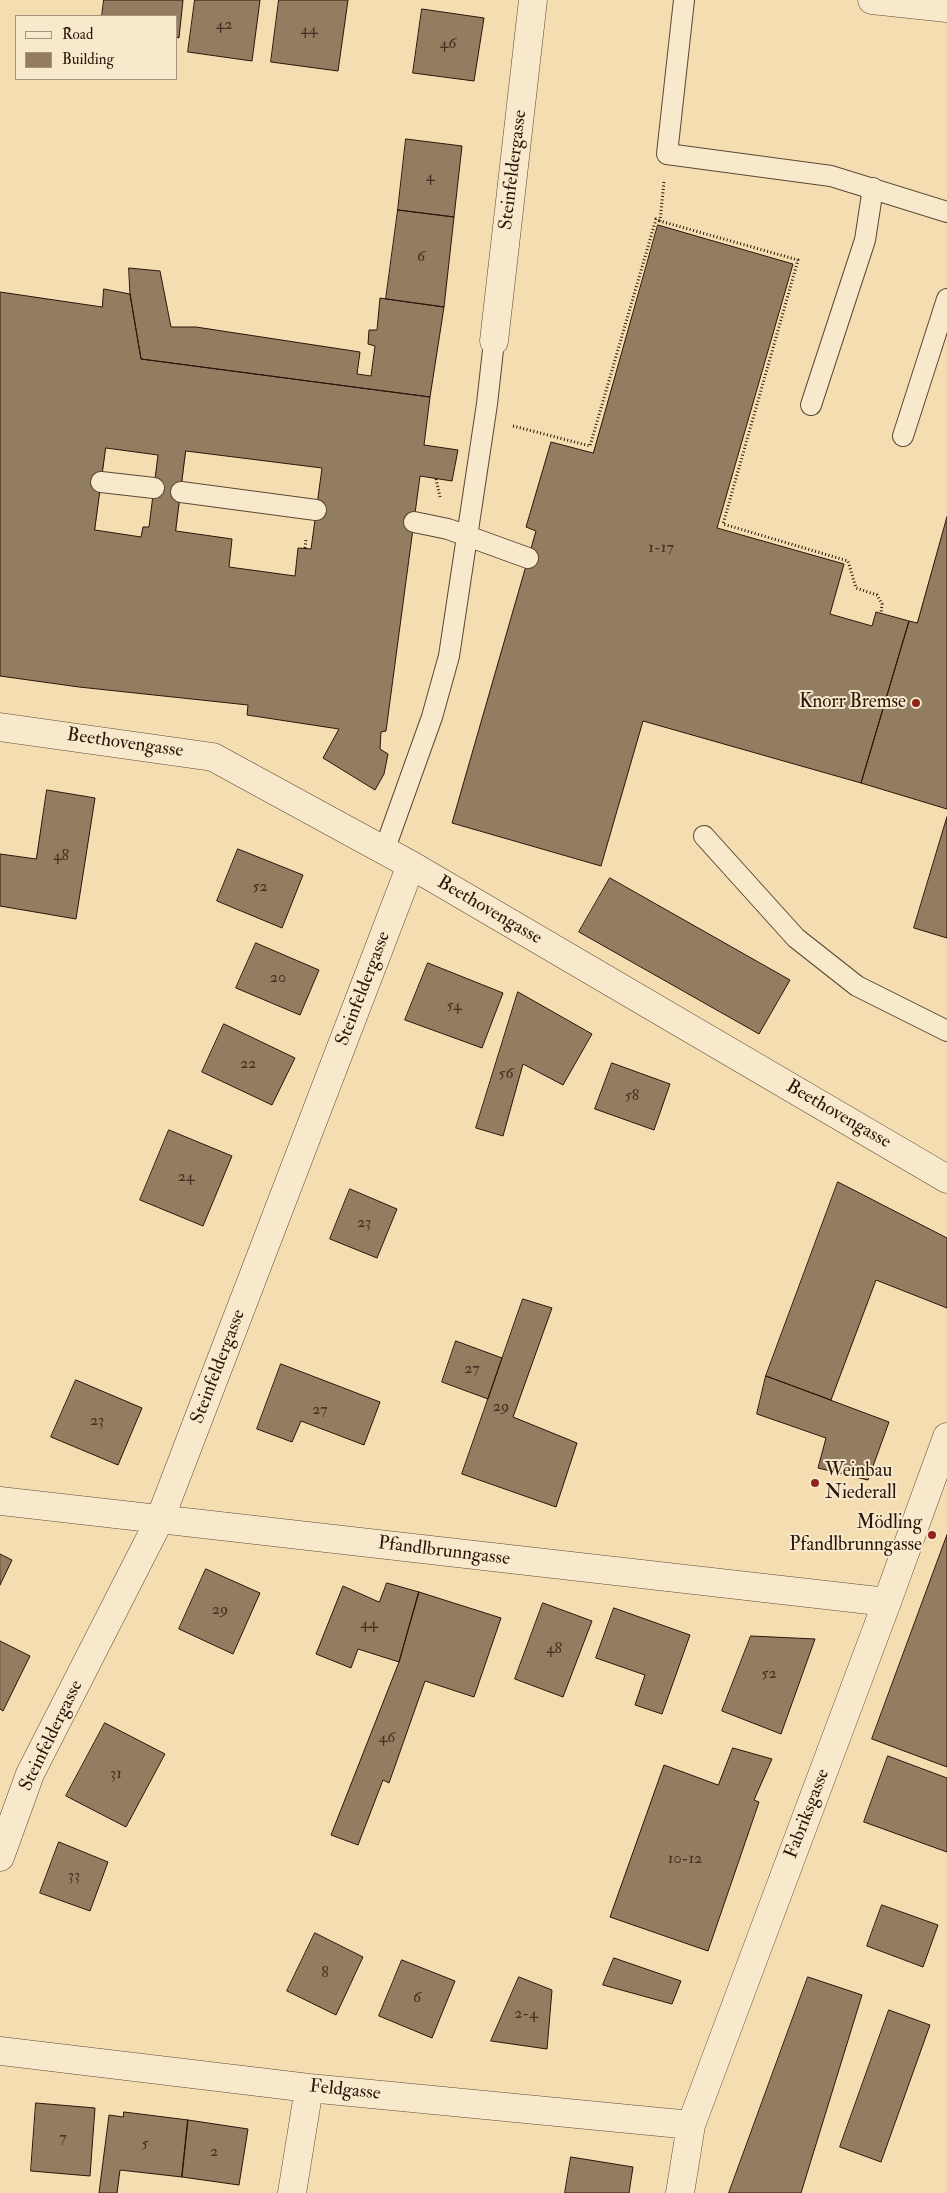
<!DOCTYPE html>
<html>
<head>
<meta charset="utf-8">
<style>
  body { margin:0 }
  #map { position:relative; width:947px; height:2193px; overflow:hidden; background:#f4ddb1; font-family:"IM FELL Double Pica",serif }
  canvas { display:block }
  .legend { position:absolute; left:15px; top:15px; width:162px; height:65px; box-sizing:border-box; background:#f8e9cc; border:1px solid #a6957e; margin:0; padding:6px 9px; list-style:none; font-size:15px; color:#2a160a }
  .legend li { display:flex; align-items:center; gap:10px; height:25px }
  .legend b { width:25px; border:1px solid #a6957e }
</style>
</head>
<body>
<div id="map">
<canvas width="947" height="2193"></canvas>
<ul class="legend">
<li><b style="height:6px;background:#f8e9cc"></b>Road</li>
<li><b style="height:14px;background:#937d61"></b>Building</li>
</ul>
</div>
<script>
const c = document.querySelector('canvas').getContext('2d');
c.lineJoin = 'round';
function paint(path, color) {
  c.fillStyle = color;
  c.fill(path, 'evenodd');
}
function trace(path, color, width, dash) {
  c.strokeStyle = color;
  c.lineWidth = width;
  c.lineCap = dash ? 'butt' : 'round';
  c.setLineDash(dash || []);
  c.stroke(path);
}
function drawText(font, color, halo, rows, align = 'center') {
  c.font = font + ' "IM FELL Double Pica",serif';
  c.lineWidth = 4;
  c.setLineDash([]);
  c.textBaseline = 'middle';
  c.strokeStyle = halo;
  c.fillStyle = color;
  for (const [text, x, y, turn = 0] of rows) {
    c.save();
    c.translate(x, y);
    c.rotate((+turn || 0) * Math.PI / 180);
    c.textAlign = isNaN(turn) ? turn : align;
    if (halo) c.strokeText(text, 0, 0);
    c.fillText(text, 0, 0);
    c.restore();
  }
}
const building = new Path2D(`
  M104 0H183L179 38 176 37V16H102Z
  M195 0H260L252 61 188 52Z
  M279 0H348L338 71 271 62Z
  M422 9 484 18 474 81 413 73Z
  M406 139 462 146 454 217 398 210Z
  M398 210 454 217 444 307 386 299Z
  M658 225 793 264 717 528 844 564 830 614 872 626 876 612 909 621 861 783 643 721 601 866 452 823 536 531 526 527 551 442 593 453Z
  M129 268 160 271 171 327H196L360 352 357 374 371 376 375 346 368 344 369 330H377L380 298 444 307 430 397 141 359 130 294Z
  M104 289 130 294 141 359 430 397 424 445 458 450 452 481 420 476 386 731 381 732 380 749 388 754 384 774 375 790 323 758 339 729 247 715 248 705 79 687 0 676V292L102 307ZM106 448 158 455 149 527H143L141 537 95 530ZM186 451 322 468 311 549 298 548 295 576 229 567 232 539 176 531Z
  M947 517V809L861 783 909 621 917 623Z
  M47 790 95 798 76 919 0 906V854L36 859Z
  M947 817V938L914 928Z
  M238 849 303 875 282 928 217 901Z
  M610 878 790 980 759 1034 579 932Z
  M256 943 319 970 300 1015 236 988Z
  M428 963 503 993 482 1048 405 1020Z
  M518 992 592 1034 563 1085 523 1064 503 1136 476 1128Z
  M224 1024 295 1058 272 1105 202 1072Z
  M612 1063 670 1084 654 1130 595 1109Z
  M169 1130 232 1156 203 1226 140 1200Z
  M838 1182 947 1238V1308L876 1280 831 1400 766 1376Z
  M350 1189 397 1209 377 1258 330 1239Z
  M523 1299 552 1308 513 1417 577 1443 556 1507 462 1474Z
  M456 1341 502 1358 488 1399 442 1382Z
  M281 1364 380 1402 364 1445 301 1421 292 1442 257 1429Z
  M766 1376 889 1422 868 1480 818 1468 826 1438 757 1414Z
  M76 1380 142 1408 118 1465 51 1437Z
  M947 1535V1767L872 1739Z
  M0 1554 12 1560 0 1585Z
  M206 1569 260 1593 233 1654 179 1629Z
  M387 1583 419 1592 399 1662 358 1649 351 1668 316 1654 343 1586 379 1602Z
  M419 1592 501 1618 474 1697 425 1681 389 1783 383 1780 358 1845 331 1835 399 1662Z
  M543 1603 592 1621 563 1697 515 1679Z
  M614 1608 690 1635 662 1714 635 1705 645 1675 596 1658Z
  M751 1636 815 1639 781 1734 722 1711Z
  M0 1641 30 1656 3 1711 0 1709Z
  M105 1723 165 1754 126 1827 66 1796Z
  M733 1748 772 1759 754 1800 759 1802 708 1951 610 1917 664 1765 718 1785Z
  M888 1756 947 1778V1852L864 1822Z
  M59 1842 108 1862 90 1911 40 1893Z
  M882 1905 938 1925 923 1967 867 1946Z
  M315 1933 363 1957 336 2015 287 1991Z
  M614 1958 681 1981 672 2004 603 1985Z
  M402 1960 455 1981 432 2038 379 2016Z
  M519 1977 552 1990 547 2049 491 2041Z
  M808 1977 862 1995 801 2193H729Z
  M889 2010 930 2025 881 2162 840 2147Z
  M36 2103 95 2108 90 2176 31 2171Z
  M124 2112 188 2120 182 2177 120 2170 117 2193H99L109 2115 123 2117Z
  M188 2120 248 2129 239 2185 182 2177Z
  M571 2157 633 2167 629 2193H565Z`);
const path = new Path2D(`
  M664 182 660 221 798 260 723 524 848 561 856 588 877 595 882 604 881 613
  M513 426 590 446 656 219 660 221
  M436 479 440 497
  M305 548 306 539`);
const service = new Path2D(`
  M684 0 667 154 831 176 947 212
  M811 405 865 240 873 188
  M903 436 947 299
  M101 482 154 488
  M181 492 316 510
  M414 522 448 529 528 558
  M704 836 796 938 857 986 947 1031
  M384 851 432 717 449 656 487 404 494 341`);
const minor = new Path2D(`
  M872 0 947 8
  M494 341 533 0
  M0 727 213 757 411 865 947 1179
  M0 1501 887 1602
  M0 1857 30 1774 160 1519 411 865
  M0 2051 309 2088 691 2125
  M292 2193 309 2088
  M680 2193 691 2125 887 1602 947 1437`);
const markers = [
  [916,703,5,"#8f2418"],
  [815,1483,5,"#8f2418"],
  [932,1535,5,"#8f2418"]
];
const numberNames = [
  ["42",224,26],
  ["44",309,31],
  ["46",448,45],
  ["4",430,178],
  ["6",421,258],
  ["1-17",661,549],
  ["48",61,857],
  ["52",260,888],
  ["20",278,979],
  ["54",454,1007],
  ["22",248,1065],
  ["56",506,1075],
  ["58",632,1097],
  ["24",186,1178],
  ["23",364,1224],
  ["27",472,1370],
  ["29",501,1408],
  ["27",320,1411],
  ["23",97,1422],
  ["29",220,1611],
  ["44",369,1625],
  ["48",554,1650],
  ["52",769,1675],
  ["46",387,1739],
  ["31",116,1775],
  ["10-12",685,1860],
  ["33",74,1877],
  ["8",325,1974],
  ["6",417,1999],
  ["2-4",526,2015],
  ["7",63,2139],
  ["5",145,2145],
  ["2",214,2153]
];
const streetNames = [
  ["Steinfeldergasse",514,170,-83],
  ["Beethovengasse",125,744,8],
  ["Beethovengasse",489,911,30],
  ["Steinfeldergasse",364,989,-69],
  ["Beethovengasse",838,1115,30],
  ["Steinfeldergasse",219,1367,-69],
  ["Pfandlbrunngasse",444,1552,7],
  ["Steinfeldergasse",52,1736,-64],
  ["Fabriksgasse",808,1814,-69],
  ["Feldgasse",345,2091,6]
];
const poiNames = [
  ["Knorr Bremse",906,703],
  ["Weinbau",825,1472,"left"],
  ["Niederall",825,1494,"left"],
  ["Mödling",922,1524],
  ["Pfandlbrunngasse",922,1546]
];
paint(building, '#937d61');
trace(building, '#2a160a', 1);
trace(service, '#5c4834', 22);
trace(minor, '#5c4834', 29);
trace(path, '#2a160a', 3, [1, 2.5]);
trace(service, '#f8e9cc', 20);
trace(minor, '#f8e9cc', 28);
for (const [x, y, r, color] of markers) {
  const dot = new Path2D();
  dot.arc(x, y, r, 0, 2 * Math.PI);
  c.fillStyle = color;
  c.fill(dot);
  trace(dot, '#f8e9cc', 2);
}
drawText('16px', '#443020', null, numberNames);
drawText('19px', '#2a160a', '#f8e9cc', streetNames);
drawText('19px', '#2a160a', '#f8e9cc', poiNames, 'right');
</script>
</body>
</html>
